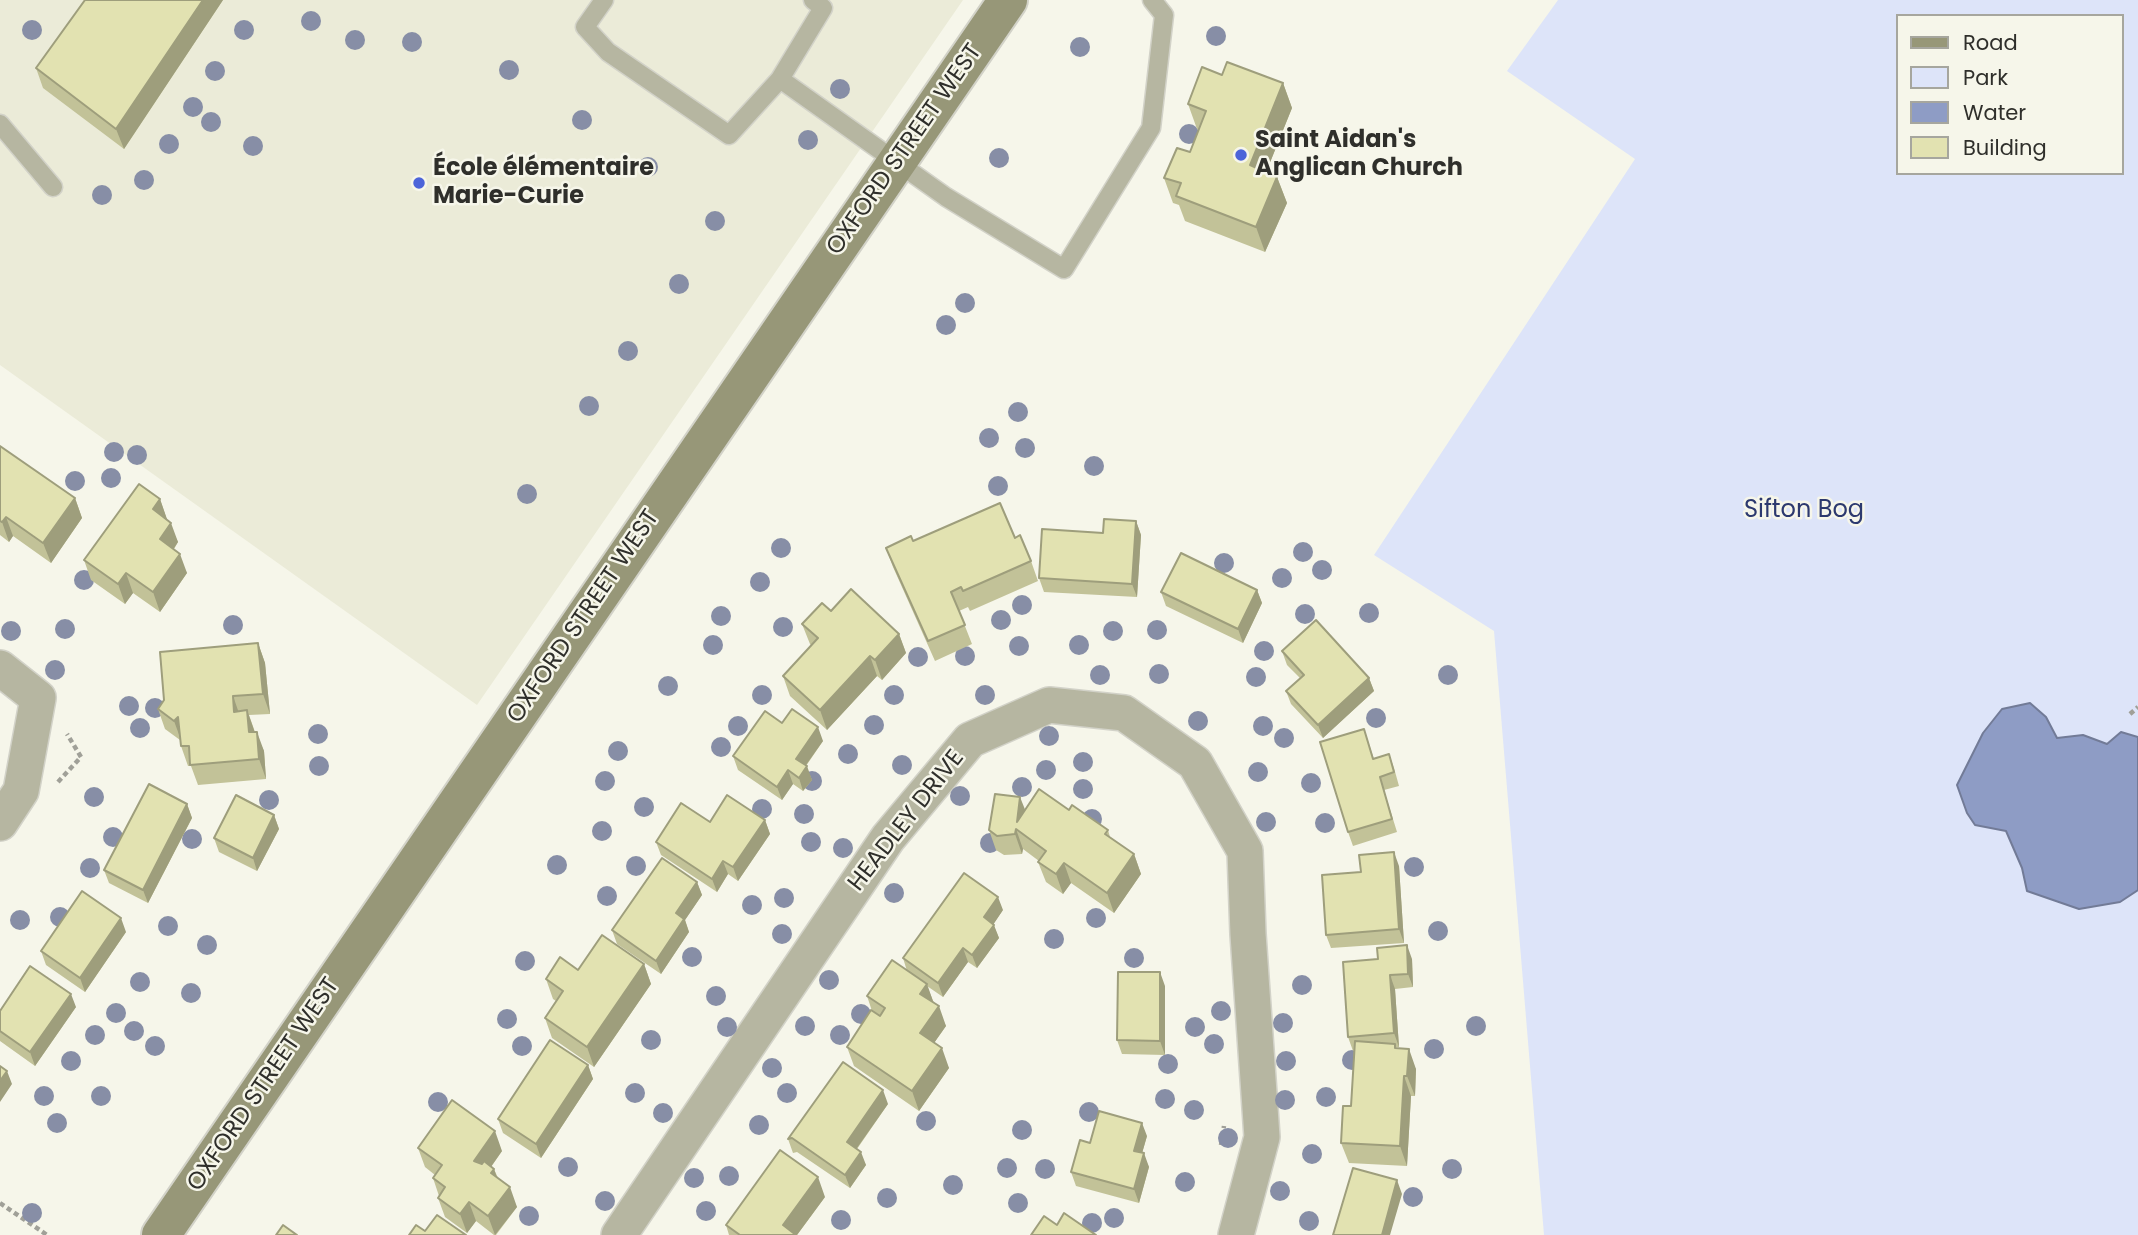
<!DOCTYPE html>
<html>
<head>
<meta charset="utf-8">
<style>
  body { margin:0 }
  #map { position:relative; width:2138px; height:1235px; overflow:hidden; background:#f6f6ea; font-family:Poppins,sans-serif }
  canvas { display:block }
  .legend { position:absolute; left:1896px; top:14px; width:228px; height:161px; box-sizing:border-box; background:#f6f6ea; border:2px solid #a6a69e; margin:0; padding:9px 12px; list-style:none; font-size:21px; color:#2f2f2b }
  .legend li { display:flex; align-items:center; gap:14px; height:35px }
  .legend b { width:35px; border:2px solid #a6a69e }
</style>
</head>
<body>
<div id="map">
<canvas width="2138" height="1235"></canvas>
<ul class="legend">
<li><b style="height:9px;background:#979778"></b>Road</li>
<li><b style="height:19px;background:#dde4f9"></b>Park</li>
<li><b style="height:19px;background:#8e9cc5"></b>Water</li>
<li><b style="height:19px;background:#e2e2b1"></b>Building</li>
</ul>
</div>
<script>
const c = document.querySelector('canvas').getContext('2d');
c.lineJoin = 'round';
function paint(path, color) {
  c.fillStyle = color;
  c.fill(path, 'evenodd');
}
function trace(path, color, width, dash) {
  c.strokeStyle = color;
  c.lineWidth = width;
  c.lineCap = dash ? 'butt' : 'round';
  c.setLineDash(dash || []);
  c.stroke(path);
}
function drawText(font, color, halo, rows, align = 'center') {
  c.font = font + ' Poppins,sans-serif';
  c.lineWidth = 5;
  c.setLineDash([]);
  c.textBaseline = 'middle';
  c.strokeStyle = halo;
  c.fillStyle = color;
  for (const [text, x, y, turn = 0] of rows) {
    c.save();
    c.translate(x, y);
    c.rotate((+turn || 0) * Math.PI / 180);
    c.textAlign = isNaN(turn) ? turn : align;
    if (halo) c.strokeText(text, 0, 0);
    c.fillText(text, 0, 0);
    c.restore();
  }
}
const built = new Path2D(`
  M0 0H963L477 705 0 365Z`);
const green = new Path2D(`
  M1558 0H2138V1235H1544L1494 631 1374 555 1635 159 1507 71ZM1898 16H2122V173H1898Z`);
const water = new Path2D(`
  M2030 703 2046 717 2057 738 2083 735 2107 744 2121 732 2138 737V890L2120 902 2079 909 2027 891 2022 868 2006 831 1975 825 1967 813 1957 785 1983 733 2002 709Z`);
const path = new Path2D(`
  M2130 714 2138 707
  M58 782 81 757 67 734
  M1221 1145 1224 1126
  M0 1203 47 1235`);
const service = new Path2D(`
  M604 0 585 27 608 52 729 135 780 79 823 8 813 0
  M780 79 946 197 1064 269 1151 128 1164 15 1152 0
  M0 124 53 187`);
const minor = new Path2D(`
  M0 668 38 698 21 791 0 823
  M619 1235 888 838 970 740 1049 705 1124 713 1195 763 1245 851 1248 934 1262 1137 1236 1235`);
const secondary = new Path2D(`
  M161 1235 1008 0`);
const trees = [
  [311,21],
  [32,30],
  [244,30],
  [1216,36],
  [355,40],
  [412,42],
  [1080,47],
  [509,70],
  [215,71],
  [840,89],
  [193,107],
  [582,120],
  [211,122],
  [1189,134],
  [808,140],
  [169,144],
  [253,146],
  [999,158],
  [648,167],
  [144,180],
  [102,195],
  [715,221],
  [679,284],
  [965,303],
  [946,325],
  [628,351],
  [589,406],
  [1018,412],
  [989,438],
  [1025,448],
  [114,452],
  [137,455],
  [1094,466],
  [111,478],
  [75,481],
  [998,486],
  [527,494],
  [781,548],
  [1303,552],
  [1224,563],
  [1322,570],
  [1282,578],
  [84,580],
  [760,582],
  [1022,605],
  [1369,613],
  [1305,614],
  [721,616],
  [1001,620],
  [233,625],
  [783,627],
  [65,629],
  [1157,630],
  [11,631],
  [1113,631],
  [713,645],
  [1079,645],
  [1019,646],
  [1264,651],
  [965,656],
  [918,657],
  [55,670],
  [1159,674],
  [1100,675],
  [1448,675],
  [1256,677],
  [668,686],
  [762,695],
  [894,695],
  [985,695],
  [129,706],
  [155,708],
  [1376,718],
  [1198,721],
  [874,725],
  [738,726],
  [1263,726],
  [140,728],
  [318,734],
  [1049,736],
  [1284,738],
  [721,747],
  [618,751],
  [848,754],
  [1083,762],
  [902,765],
  [319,766],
  [1046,770],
  [1258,772],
  [605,781],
  [812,781],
  [1311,783],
  [1022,787],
  [1083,789],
  [960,796],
  [94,797],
  [269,800],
  [644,807],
  [762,809],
  [804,814],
  [1092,819],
  [1266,822],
  [1325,823],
  [602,831],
  [113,837],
  [192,839],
  [811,842],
  [990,843],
  [843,848],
  [557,865],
  [636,866],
  [1414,867],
  [90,868],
  [894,893],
  [607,896],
  [784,898],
  [752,905],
  [60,917],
  [1096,918],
  [20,920],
  [168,926],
  [1438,931],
  [782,934],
  [1054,939],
  [207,945],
  [692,957],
  [1134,958],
  [525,961],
  [829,980],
  [140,982],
  [1302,985],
  [191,993],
  [716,996],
  [1221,1011],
  [116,1013],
  [861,1014],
  [507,1019],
  [1283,1023],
  [805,1026],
  [1476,1026],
  [727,1027],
  [1195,1027],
  [134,1031],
  [95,1035],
  [840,1035],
  [651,1040],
  [1214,1044],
  [155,1046],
  [522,1046],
  [1434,1049],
  [1352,1060],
  [71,1061],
  [1286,1061],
  [1168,1064],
  [772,1068],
  [635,1093],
  [787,1093],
  [44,1096],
  [101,1096],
  [1326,1097],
  [1165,1099],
  [1285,1100],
  [438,1102],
  [1194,1110],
  [1089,1112],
  [663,1113],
  [926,1121],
  [57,1123],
  [759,1125],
  [1022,1130],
  [1228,1138],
  [1312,1154],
  [568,1167],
  [1007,1168],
  [1045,1169],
  [1452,1169],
  [729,1176],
  [694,1178],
  [1185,1182],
  [953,1185],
  [1280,1191],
  [1413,1197],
  [887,1198],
  [605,1201],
  [1018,1203],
  [706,1211],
  [32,1213],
  [529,1216],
  [1114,1218],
  [841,1220],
  [1309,1221],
  [1092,1223]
];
const wall = new Path2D(`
  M85 0H223L124 149 43 88 36 68Z
  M1222 75 1283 83 1292 108 1266 172 1277 177 1287 203 1265 252 1185 221 1179 205 1173 203 1164 178 1190 152 1199 130 1197 129 1188 104Z
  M0 446 75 498 82 518 51 563 13 536 9 542 0 535Z
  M160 499 167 520 178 542 174 549 187 573 160 612 133 593 125 604 91 580 84 560Z
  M1136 521 1141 535 1137 597 1044 592 1039 578 1103 533Z
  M1015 538 1031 561 1038 581 970 611 968 607 959 611 972 644 935 661 893 567 886 548 913 541Z
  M1257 590 1262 603 1243 643 1166 606 1161 592Z
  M831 611 899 634 906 653 882 680 877 676 827 730 790 696 783 676 812 646 810 644 802 624Z
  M258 643 265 663 270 714 249 715 255 732 264 751 266 779 198 785 191 766H188L181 746 180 740 165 729 158 709Z
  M1282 651 1369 678 1374 691 1323 738 1291 704 1286 691 1300 678 1287 665Z
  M782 723 823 741 806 766 812 780 803 791 793 784 782 800 738 770 733 756Z
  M1364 729 1374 759 1389 754 1394 768 1399 786 1384 790 1397 832 1353 846 1348 832Z
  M187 804 192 818 148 903 109 883 104 870Z
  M1025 810H1069L1108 830 1110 837 1134 854 1141 874 1114 913 1071 883 1063 894 1046 882 1038 862 1039 861 1023 849 1022 854 1004 855 996 850 989 830Z
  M274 815 279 829 257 871 219 852 214 838Z
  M765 820 770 834 738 881 728 874 717 892 661 855 656 842 710 822Z
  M1399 866 1404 943 1331 948 1326 935 1361 872Z
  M697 882 702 895 685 920 689 932 661 974 617 944 612 930Z
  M1003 910 993 924 999 938 977 968 968 962 943 997 927 986 934 1003 946 1026 934 1043 949 1068 919 1111 854 1066 847 1047 872 1011 867 996 907 971 903 958Z
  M126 932 85 992 46 965 41 951Z
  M1412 959 1413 987 1395 989 1399 1047H1396L1416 1069 1415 1096H1411L1407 1166 1349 1163 1341 1143 1351 1106 1354 1050 1353 1051 1348 1037 1343 962Z
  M644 964 651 984 594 1067 552 1038 545 1018 556 1001 553 999 546 979 578 970Z
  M1165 986V1055L1122 1054 1117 1040Z
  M76 1007 35 1066 0 1041V1011Z
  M588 1065 593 1079 541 1158 503 1133 498 1119Z
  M888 1104 857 1149 866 1165 850 1188 797 1152 793 1153 788 1139Z
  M1147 1136 1142 1153 1149 1167 1139 1203 1076 1186 1071 1172 1090 1143Z
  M418 1148 502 1151 491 1167 494 1169 498 1178 517 1207 496 1235H494L476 1221 467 1233 445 1217 438 1198 439 1196 433 1178 435 1175 425 1167Z
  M825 1197 797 1235H729L726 1225Z`);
const shadedWall = new Path2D(`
  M203 0H223L124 149 116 129Z
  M1283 83 1292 108 1259 190 1250 165Z
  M1277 177 1287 203 1265 252 1256 227Z
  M75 498 82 518 51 563 43 543Z
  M160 499 167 519 160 529 153 509Z
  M6 517 13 536 9 542 2 522Z
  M1136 521 1141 535 1137 597 1132 584Z
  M171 523 178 542 167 559 160 539Z
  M180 554 187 573 160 612 153 592Z
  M126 573 133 593 125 604 118 584Z
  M1257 590 1262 603 1243 643 1238 629Z
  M899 634 906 653 882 680 875 660Z
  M258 643 265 663 270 714 263 694Z
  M870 656 877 676 827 730 820 710Z
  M1369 678 1374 691 1323 738 1318 725Z
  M233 696 240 716 234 712Z
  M247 710 254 730 257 752 249 732Z
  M178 717 181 740 174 721Z
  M818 727 823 741 801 772 796 759Z
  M257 732 264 751 266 779 259 759Z
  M807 766 812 780 803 791 799 778Z
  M788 770 793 784 782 800 777 787Z
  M1020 797 1028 817 1017 822Z
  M187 804 192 818 148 903 143 890Z
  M274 815 279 829 257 871 253 858Z
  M765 820 770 834 738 881 733 867Z
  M1016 829 1023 849 1022 854 1015 834Z
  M1394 852 1399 866 1404 943 1399 929Z
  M1134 854 1141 874 1114 913 1107 893Z
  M723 861 728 874 717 892 712 879Z
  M1064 863 1071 883 1063 894 1056 874Z
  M697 882 702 895 685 920 689 932 661 974 656 961 676 913Z
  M998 897 1003 910 989 931 984 917Z
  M121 918 126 932 85 992 80 978Z
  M994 925 999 938 977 968 972 955Z
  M1407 945 1412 959 1413 987 1408 974Z
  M963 948 968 962 943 997 938 983Z
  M644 964 651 984 594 1067 587 1047Z
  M1160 972 1165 986V1055L1160 1041Z
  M1390 975 1395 989 1399 1047 1394 1033Z
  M927 984 934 1004 920 994Z
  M71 994 76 1007 35 1066 30 1052Z
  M939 1006 946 1026 927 1053 920 1033Z
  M942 1048 949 1068 919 1111 912 1091Z
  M1409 1049 1416 1069 1415 1096 1407 1076Z
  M588 1065 593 1079 541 1158 536 1144Z
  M7 1071 12 1084 0 1102V1081Z
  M1404 1076 1411 1096 1407 1166 1400 1146Z
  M883 1090 888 1104 852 1155 847 1142Z
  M1142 1123 1147 1136 1139 1164 1134 1151Z
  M495 1131 502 1151 481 1181 474 1161Z
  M861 1152 866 1165 850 1188 845 1175Z
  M1144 1153 1149 1167 1139 1203 1134 1189Z
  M494 1169 501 1189 491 1173Z
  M818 1177 825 1197 797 1235H786L783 1225Z
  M1397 1180 1402 1194 1390 1235H1382Z
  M510 1187 517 1207 495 1235 488 1216Z
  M469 1202 476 1221 467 1233 460 1214Z`);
const building = new Path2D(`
  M85 0H203L116 129 36 68Z
  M1227 62 1283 83 1250 165 1277 177 1256 227 1176 196 1181 183 1164 178 1177 148 1190 152 1206 111 1188 104 1202 67 1222 75Z
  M0 446 75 498 43 543 6 517 2 522 0 521Z
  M139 484 160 499 153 509 171 523 160 539 180 554 153 592 126 573 118 584 84 560Z
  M1000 503 1015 538 1020 535 1031 561 963 591 961 587 951 592 965 625 928 641 886 548 911 536 913 541Z
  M1104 519 1136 521 1132 584 1039 578 1042 529 1103 533Z
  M1181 553 1257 590 1238 629 1161 592Z
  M851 589 899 634 875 660 870 656 820 710 783 676 818 638 802 624 822 603 831 611Z
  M1316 620 1369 678 1318 725 1286 691 1304 675 1282 651Z
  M258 643 263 694 233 696 234 712 247 710 249 732H257L259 759 190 765 189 746H181L178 717 174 721 158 709 164 700 160 652Z
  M792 709 818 727 796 759 807 766 799 778 788 770 777 787 733 756 765 711 782 723Z
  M1364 729 1373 759 1389 754 1394 772 1380 777 1392 819 1348 832 1320 742Z
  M149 784 187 804 143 890 104 870Z
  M1039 789 1069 810 1072 805 1108 830 1105 834 1134 854 1107 893 1064 863 1056 874 1038 862 1046 851 1016 829 1015 834 997 836 989 830 995 794 1020 797 1017 822Z
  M236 795 274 815 253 858 214 838Z
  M727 795 765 820 733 867 723 861 712 879 656 842 681 803 710 822Z
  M1394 852 1399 929 1326 935 1322 875 1361 872 1359 855Z
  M662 858 697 882 676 913 684 919 656 961 612 930Z
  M964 873 998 897 984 917 994 925 972 955 963 948 938 983 903 958Z
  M82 891 121 918 80 978 41 951Z
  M602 935 644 964 587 1047 545 1018 563 991 546 979 560 957 578 970Z
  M1407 945 1408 974 1390 975 1394 1033 1348 1037 1343 962 1378 959 1377 948Z
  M892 960 927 984 920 994 939 1006 920 1033 942 1048 912 1091 847 1047 871 1010 880 1016 885 1008 867 996Z
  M30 966 71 994 30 1052 0 1031V1011Z
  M1118 972H1160V1041L1117 1040Z
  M550 1040 588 1065 536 1144 498 1119Z
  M1355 1041 1395 1044V1048L1409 1049 1407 1076H1404L1400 1146 1341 1143 1343 1106H1351Z
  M843 1062 883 1090 847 1142 861 1152 845 1175 792 1138 788 1139Z
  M0 1066 7 1071 0 1081Z
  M452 1100 495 1131 474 1161 482 1164 484 1161 494 1169 491 1173 510 1187 488 1216 469 1202 460 1214 438 1198 445 1187 433 1178 442 1165 418 1148Z
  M1099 1111 1142 1123 1134 1151 1144 1153 1134 1189 1071 1172 1080 1140 1090 1143Z
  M780 1150 818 1177 783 1225 796 1235H740L726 1225Z
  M1353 1168 1397 1180 1382 1235H1333Z
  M1064 1213 1096 1235H1031L1044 1216 1057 1225Z
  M437 1215 466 1235H409L416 1225 425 1231Z
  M283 1225 297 1235H276Z`);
const markers = [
  [1241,155,7,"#4c64d9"],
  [419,183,7,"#4c64d9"]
];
const poiNames = [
  ["Saint Aidan's",1255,141],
  ["Anglican Church",1255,169],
  ["École élémentaire",433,169],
  ["Marie-Curie",433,197]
];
const streetNames = [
  ["OXFORD STREET WEST",905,150,-55],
  ["OXFORD STREET WEST",584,617,-56],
  ["HEADLEY DRIVE",907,821,-52],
  ["OXFORD STREET WEST",264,1085,-56]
];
const parkNames = [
  ["Sifton Bog",1804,511]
];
paint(built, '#ebebd8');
paint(green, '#dde4f9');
paint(water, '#8e9cc5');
trace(water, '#727b97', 2);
trace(service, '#d2d2c8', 21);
trace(minor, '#d2d2c8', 38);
trace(secondary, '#d2d2c8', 42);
trace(path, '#a0a098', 4.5, [5, 3.5]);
trace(service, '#b6b6a1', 18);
trace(minor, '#b6b6a1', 35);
trace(secondary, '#979778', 38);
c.fillStyle = '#878ea6';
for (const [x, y] of trees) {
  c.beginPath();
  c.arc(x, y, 10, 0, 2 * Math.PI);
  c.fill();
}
paint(wall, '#c2c298');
paint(shadedWall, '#9e9e7c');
paint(building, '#e2e2b1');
trace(building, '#9e9e7c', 2);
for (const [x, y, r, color] of markers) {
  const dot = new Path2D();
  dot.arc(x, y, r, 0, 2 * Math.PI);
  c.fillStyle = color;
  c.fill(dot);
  trace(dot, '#f6f6ea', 2.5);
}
drawText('bold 24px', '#2f2f2b', '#f6f6ea', poiNames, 'left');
drawText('24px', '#2f2f2b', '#f6f6ea', streetNames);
drawText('24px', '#2c396f', '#f6f6ea', parkNames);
</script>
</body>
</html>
